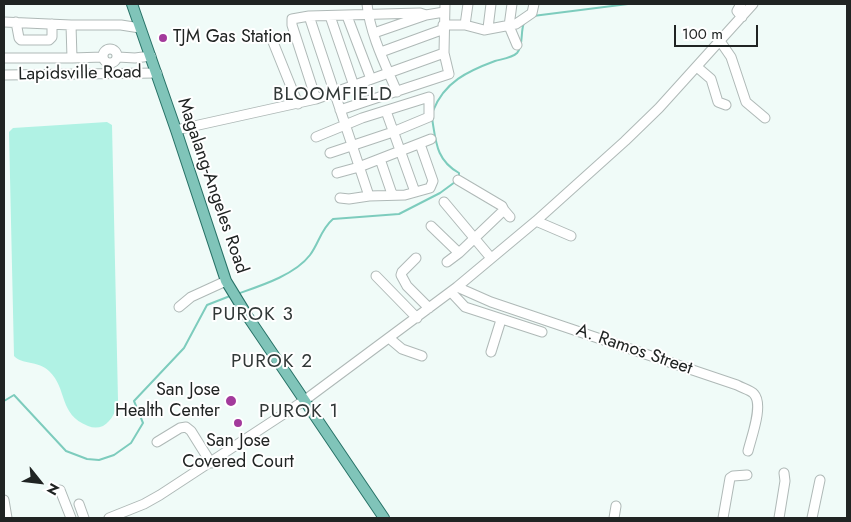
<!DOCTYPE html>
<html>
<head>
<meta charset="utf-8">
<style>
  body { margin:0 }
  #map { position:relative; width:851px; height:522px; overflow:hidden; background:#f0fbf8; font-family:Jost,sans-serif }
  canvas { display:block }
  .frame { position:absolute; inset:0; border:5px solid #202423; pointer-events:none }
  .north { position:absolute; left:15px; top:457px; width:50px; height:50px; -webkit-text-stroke:4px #fff; paint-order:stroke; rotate:119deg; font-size:14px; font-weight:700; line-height:20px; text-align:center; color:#202423 }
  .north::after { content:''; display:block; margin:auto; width:18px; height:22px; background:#202423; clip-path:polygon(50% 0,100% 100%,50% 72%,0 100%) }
  .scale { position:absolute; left:674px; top:25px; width:84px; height:22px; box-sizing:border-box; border:2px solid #202423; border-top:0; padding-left:6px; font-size:15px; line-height:18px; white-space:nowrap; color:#202423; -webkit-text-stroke:4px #fff; paint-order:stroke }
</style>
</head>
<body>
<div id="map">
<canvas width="851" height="522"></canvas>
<div class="frame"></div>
<div class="north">N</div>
<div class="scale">100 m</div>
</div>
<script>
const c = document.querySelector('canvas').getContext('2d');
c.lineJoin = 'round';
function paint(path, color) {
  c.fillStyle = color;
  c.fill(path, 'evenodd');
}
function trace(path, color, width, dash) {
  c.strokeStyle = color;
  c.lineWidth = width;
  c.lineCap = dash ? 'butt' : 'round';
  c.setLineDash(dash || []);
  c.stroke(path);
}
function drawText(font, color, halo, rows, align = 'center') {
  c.font = font + ' Jost,sans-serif';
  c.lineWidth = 4;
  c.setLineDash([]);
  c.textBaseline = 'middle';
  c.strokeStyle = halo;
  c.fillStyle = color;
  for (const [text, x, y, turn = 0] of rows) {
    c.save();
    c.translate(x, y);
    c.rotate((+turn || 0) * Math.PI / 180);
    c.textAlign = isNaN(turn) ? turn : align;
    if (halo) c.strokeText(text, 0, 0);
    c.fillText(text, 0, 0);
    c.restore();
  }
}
const green = new Path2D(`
  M107 122 112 125 118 400C117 409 112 421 103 426 98 428 93 428 88 426 58 414 68 389 49 371 37 360 22 365 14 356L9 132 13 128Z`);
const stream = new Path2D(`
  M533 16 628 4
  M433 111C444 82 468 71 495 61 502 59 512 58 517 53 524 45 520 32 524 23
  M432 118C436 142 436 160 459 173V176
  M237 294C260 286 295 275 310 255 319 243 321 229 333 219L399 214 440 193 455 182
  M4 401 14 395 66 451 87 459 99 460 114 455 131 443 143 423 134 401 184 348 207 305 230 296`);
const minor = new Path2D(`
  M367 4C370 34 385 64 397 92
  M512 4 509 26 517 45
  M741 4 737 11 742 17
  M309 16 369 196
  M330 16 354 86
  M347 16 371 79
  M4 22 71 25H121L140 28
  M16 22 19 38 21 40H49L52 37V24
  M71 25 72 58
  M443 25H465L484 30 516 24 532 13 534 4
  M465 25 468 4
  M488 28 491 4
  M374 33 426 15 444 12
  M271 37 298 104
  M720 41 731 57 746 102 765 118
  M103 56a7 7 0 1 1 14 0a7 7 0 1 1-14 0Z
  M381 52 444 29
  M118 57 135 58 151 56
  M4 58H72L103 57
  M697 67 711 79 718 102 726 105
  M4 75 157 73
  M316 99 292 25V19L309 16 420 13 426 15
  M340 110 449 74 444 53 445 4
  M386 111 415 192
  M176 130 316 99 444 53
  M316 137 362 118 429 97V117L393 132 330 153
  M380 159 392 194
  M337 173 359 167 431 139
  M340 198 349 199 369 196 405 195 430 188 433 181 420 144
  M444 202 491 258
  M504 210 510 217
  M536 221 571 236
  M431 226 459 253
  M416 258 402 272 401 275 407 286 429 308
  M447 262 459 253 504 210 502 206 458 180
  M376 276 417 318
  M457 287 491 302 737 385C742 388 751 390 754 394 764 405 751 438 748 451
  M451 292 465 307 542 332
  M179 307 191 297 226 281
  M389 338 402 349 422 356
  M491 352 501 320
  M157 442 180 428 186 427 191 431 211 463
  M60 490 71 518
  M4 500 7 518
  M79 504 84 518
  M109 518 144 504 160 495 305 400 457 287 536 221 625 141 659 108 753 4
  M614 518 616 506
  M723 518 730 478 733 476 747 475
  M779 518 785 481 784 473
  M812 518 820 480`);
const major = new Path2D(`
  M132 4 176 130 226 281 248 317 384 518`);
const markers = [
  [163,38,5,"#a33a9c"],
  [231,401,6,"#a33a9c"],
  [238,423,5,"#a33a9c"]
];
const poiNames = [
  ["TJM Gas Station",173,38],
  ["San Jose",220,391,"right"],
  ["Health Center",220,412,"right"],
  ["San Jose",238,442,"center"],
  ["Covered Court",238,463,"center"]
];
const streetNames = [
  ["Lapidsville Road",80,74,-1],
  ["Magalang-Angeles Road",212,186,71],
  ["A. Ramos Street",634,350,19]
];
const neighbourhoodNames = [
  ["BLOOMFIELD",333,95],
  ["PUROK 3",253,315],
  ["PUROK 2",272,362],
  ["PUROK 1",299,412]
];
paint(green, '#b0f2e4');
trace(stream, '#7dccbd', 2);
trace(minor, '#afb9b7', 11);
trace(major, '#277267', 12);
trace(minor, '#fff', 9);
trace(major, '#80c4b9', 10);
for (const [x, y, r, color] of markers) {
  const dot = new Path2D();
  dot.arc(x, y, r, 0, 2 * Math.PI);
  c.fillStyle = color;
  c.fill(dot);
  trace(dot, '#fff', 2);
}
drawText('18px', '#202423', '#fff', poiNames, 'left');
drawText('18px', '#202423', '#fff', streetNames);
c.letterSpacing = '1px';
drawText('19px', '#313837', '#fff', neighbourhoodNames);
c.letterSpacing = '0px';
</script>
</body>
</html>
